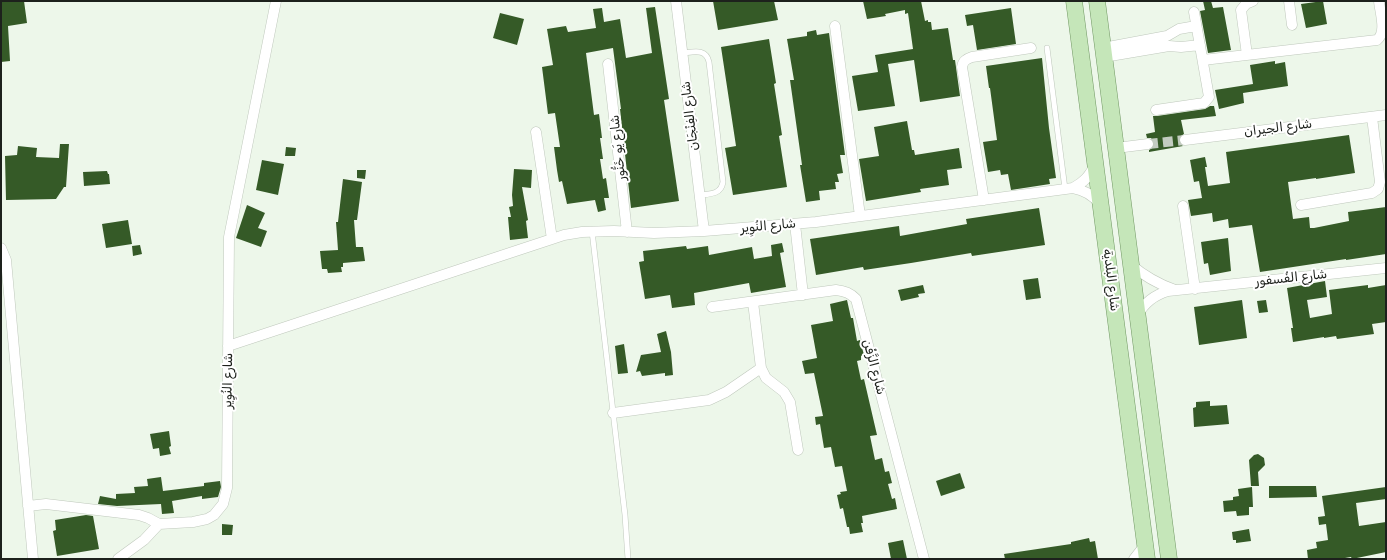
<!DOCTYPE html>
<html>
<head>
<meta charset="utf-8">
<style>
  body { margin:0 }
  #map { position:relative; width:1387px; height:560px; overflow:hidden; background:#edf7ea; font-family:Rubik,sans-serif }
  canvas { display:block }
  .frame { position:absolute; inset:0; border:2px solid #1d211c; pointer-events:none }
</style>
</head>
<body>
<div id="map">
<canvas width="1387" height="560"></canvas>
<div class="frame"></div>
</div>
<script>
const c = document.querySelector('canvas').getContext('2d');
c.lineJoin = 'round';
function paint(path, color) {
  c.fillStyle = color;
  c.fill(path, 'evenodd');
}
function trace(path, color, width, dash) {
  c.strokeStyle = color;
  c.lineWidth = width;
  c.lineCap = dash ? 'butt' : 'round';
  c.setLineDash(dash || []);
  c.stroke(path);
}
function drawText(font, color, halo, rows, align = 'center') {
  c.font = font + ' Rubik,Cairo,sans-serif';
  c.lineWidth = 4;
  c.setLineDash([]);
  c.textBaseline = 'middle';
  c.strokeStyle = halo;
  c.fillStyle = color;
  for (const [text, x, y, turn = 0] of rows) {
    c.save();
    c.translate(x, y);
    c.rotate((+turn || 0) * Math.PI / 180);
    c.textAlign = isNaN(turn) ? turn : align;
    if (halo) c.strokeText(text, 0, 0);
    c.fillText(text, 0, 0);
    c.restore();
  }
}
const building = new Path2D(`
  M1 1H24L27 23 8 26 10 61 1 62Z
  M713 1H774L778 20 718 30Z
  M863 1H921L925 21 928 20V22H931L932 30 948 28 953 60H955L960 96 920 102 914 60 888 64 895 106 858 111 852 76 878 72 875 55 913 49 908 13 905 14V10L885 14 886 16 867 19Z
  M1203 1H1211L1213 8 1223 7 1231 50 1208 53 1200 11 1205 10Z
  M1323 1 1327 24 1306 28 1301 4Z
  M655 7 669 99 664 100 679 201 631 208 620 109H621L613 48 586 53 594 115 599 114 602 138H600L603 159H600L603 179 606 178 609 198H604L606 210 598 212 595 200 567 204 562 181 559 182 557 170 554 147H560L555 113 548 114 542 67 553 65 547 29 566 26 568 32 596 28 593 9 602 8 604 22 620 19 626 58 652 53 646 8Z
  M1011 8 1016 44 977 50 973 25 967 26 965 15Z
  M500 13 524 19 517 45 493 38Z
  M816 30 817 35 829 33 845 155H840L843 173 837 174 839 182H835L836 189 819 191 820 200 806 202 800 165H802L790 80H794L787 39 807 36V32Z
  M769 39 776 83 774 84 782 135 779 136 787 187 733 195 725 148 736 146 721 47Z
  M1042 58 1049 128 1056 178 1049 179 1050 184 1011 190 1008 174 1001 175 1000 170 988 172 983 142 997 140 990 88H989L986 66Z
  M1275 61V64L1285 62 1288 86 1243 93 1244 103 1219 109 1215 90 1253 84 1250 65Z
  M1210 106H1214L1216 116 1181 120 1184 134 1179 137V140L1180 144 1183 146 1149 152V150L1154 147V143L1151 138H1147L1146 134 1155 132 1153 116H1157L1205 109Z
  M907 121 912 150H914L915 155 959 148 962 168 947 170 949 185 920 189 921 192 866 201 859 159 879 156 874 127Z
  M1349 135 1355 173 1316 179V178L1288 182 1293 219 1309 217 1310 228H1314L1349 221 1348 212 1386 207V254L1346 260V259L1260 272 1252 225 1229 228 1228 219 1213 222 1212 213 1191 216 1188 200 1202 198 1199 181 1194 182 1190 160 1205 157 1207 167H1205L1208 186 1230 183 1226 152Z
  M60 144H69L66 187H64L56 199 6 200 5 156 17 155 18 146 37 148 36 157 59 158Z
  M286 147 296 148 295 156H285Z
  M262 160 284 164 278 195 256 190Z
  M514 169 532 170 531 188 522 187 528 220 526 221 528 238 510 240 508 217H511L509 207 513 206 512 195Z
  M357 170H366L365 179 357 178Z
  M107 171 108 174H109L110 184 84 186 83 172Z
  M343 179 362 182 357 220H354L356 247H363L365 261 343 263V267H341L342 272 328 273 327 269H322L320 251 338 250 336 222H338Z
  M247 205 265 213 258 228 267 231 261 247 236 238Z
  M1039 208 1045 245 972 256 971 253 911 263 864 270 863 267 816 275 810 239 899 226 900 236 967 224 966 219Z
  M128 220 132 244 106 248 102 224Z
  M1228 238 1231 271 1210 275 1208 263 1204 264 1201 242Z
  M782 243 784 252 780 253 786 287 751 293 749 283 694 293 695 305 672 308 670 295 645 299 639 262 644 261 643 251 686 246 687 249 708 246 709 255 752 247 754 259 772 256 771 245Z
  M140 245 142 254 133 256 132 246Z
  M1038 278 1041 298 1026 300 1023 280Z
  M1325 281 1327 297 1307 300 1310 318 1332 314 1329 290 1368 285V288L1386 285V322L1372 324 1374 334 1337 339 1336 336 1324 338V337L1293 342 1291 328H1293L1287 288Z
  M923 285 925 293 918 294 919 297 901 301 898 290Z
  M847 300 851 318H853L857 341 860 340 864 355 861 356V360L857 361 861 380 864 379 877 435 870 436 875 460 882 458 885 472 889 471 892 483 888 484 892 499 895 498 897 509 862 516 863 523H861L863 532 850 534 849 527H847L843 508 840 509 837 495 841 494 840 492 847 491 842 466 835 467 831 447 824 448 820 424 816 425 815 417 823 416 814 373 805 374 802 361 817 358 811 325 833 321 830 304Z
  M1242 300 1247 338 1199 345 1194 307Z
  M1266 300 1268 312 1259 313 1257 301Z
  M666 331 671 352 673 375 665 376V373L642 376 640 371 636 372 641 355 661 352 657 334Z
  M624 344 628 373 618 374 615 346Z
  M1210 401V406L1227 405 1229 424 1194 427 1193 408 1196 407V402Z
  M169 431 171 446 169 447 171 454 160 456 159 448 153 449 150 434Z
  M1258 454 1264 458 1265 465 1258 472 1259 486H1251L1249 460 1254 455Z
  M960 473 965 488 941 496 936 481Z
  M161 477 163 491 204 486V483L220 481 221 487 218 497 202 499V496L172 501 174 513 162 514 161 504 117 506 98 504 100 496 116 499V494L135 493 134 487 148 486 147 479Z
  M1269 486H1316L1317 497 1269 498Z
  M1252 487 1253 507H1249V515L1237 516 1236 511 1224 512 1223 501 1233 500V497L1239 496 1238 489Z
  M1386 487V499L1356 503 1359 526 1386 522V552L1352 559 1351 557 1339 559H1308L1307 550 1317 548 1316 542 1328 540 1326 524 1319 525 1318 517 1325 516 1322 496Z
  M86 515 93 516 99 549 57 556 53 531 56 530 55 520Z
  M222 524 233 525 232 535H222Z
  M1249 529 1251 541 1236 543V540H1233L1232 532Z
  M1089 538 1090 542 1095 541 1098 559H1005L1004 554 1071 544V542Z
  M903 540 907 559H891L888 543Z`);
const streetTunnel = new Path2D(`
  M1148 144 1185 140`);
const lane = new Path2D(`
  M1047 48 1065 189
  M682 53C694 52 706 48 709 62L723 182C721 195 709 194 699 195
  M592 231 625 515 628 559`);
const street = new Path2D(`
  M676 1 704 231
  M1289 1 1292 25
  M835 26 860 216
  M1103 48 1167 36 1179 29 1196 26
  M1247 55 1241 10 1246 4 1253 1
  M1104 57 1169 46 1181 47 1200 45
  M1203 60 1377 40C1387 32 1380 13 1379 1
  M608 64 627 232
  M1156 110 1204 103 1209 97 1194 12
  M536 132 552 239
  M1185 140 1386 115
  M1116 148 1148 144
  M1073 188C1084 182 1090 176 1095 164
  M984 200 962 67C963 61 966 59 972 57L1031 48
  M1301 205 1372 193 1378 189 1380 182 1372 117
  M1183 206 1195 289
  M795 224 803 295
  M1 248 6 260 33 559
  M1130 264C1144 276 1158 284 1175 290
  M753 302 761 368 766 378 784 392 790 402 798 450
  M712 307 836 290C845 291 850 293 856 299L924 559
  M1137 316C1144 303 1154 295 1168 291L1386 268
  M228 346 552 239 564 235 582 232 614 231 654 233 704 231 816 222 1073 188C1084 190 1093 195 1100 204
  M613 413 709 400 726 392 761 368
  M28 506 46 504 139 515 148 518 159 524 193 522 207 519 214 515 223 504 227 488 229 237 276 1
  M118 559 144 540 159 524
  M1134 559 1145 545`);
const primary = new Path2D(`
  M1074 1 1147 559
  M1097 1 1169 559`);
const streetNames = [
  ["شارع الفِنْجَان",690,116,-97],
  ["شارع الجيران",1278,128,-7],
  ["شارع يَو خَنُّور",618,148,-96],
  ["شارع النُوِير",768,226,-5],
  ["شارع الفُسفور",1291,278,-6],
  ["شارع البلدية",1111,280,83],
  ["شارع الزَّفْن",874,367,75],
  ["شارع النُوِير",228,381,-89]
];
paint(building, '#355a27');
trace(streetTunnel, '#c3ccc1', 10, [10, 5]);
trace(lane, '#bfc8bc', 6);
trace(street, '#bfc8bc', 11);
trace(primary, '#719764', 17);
trace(lane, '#fff', 5);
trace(street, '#fff', 10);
trace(primary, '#c5e6b9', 16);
drawText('13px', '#1d211c', '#fff', streetNames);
</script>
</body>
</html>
